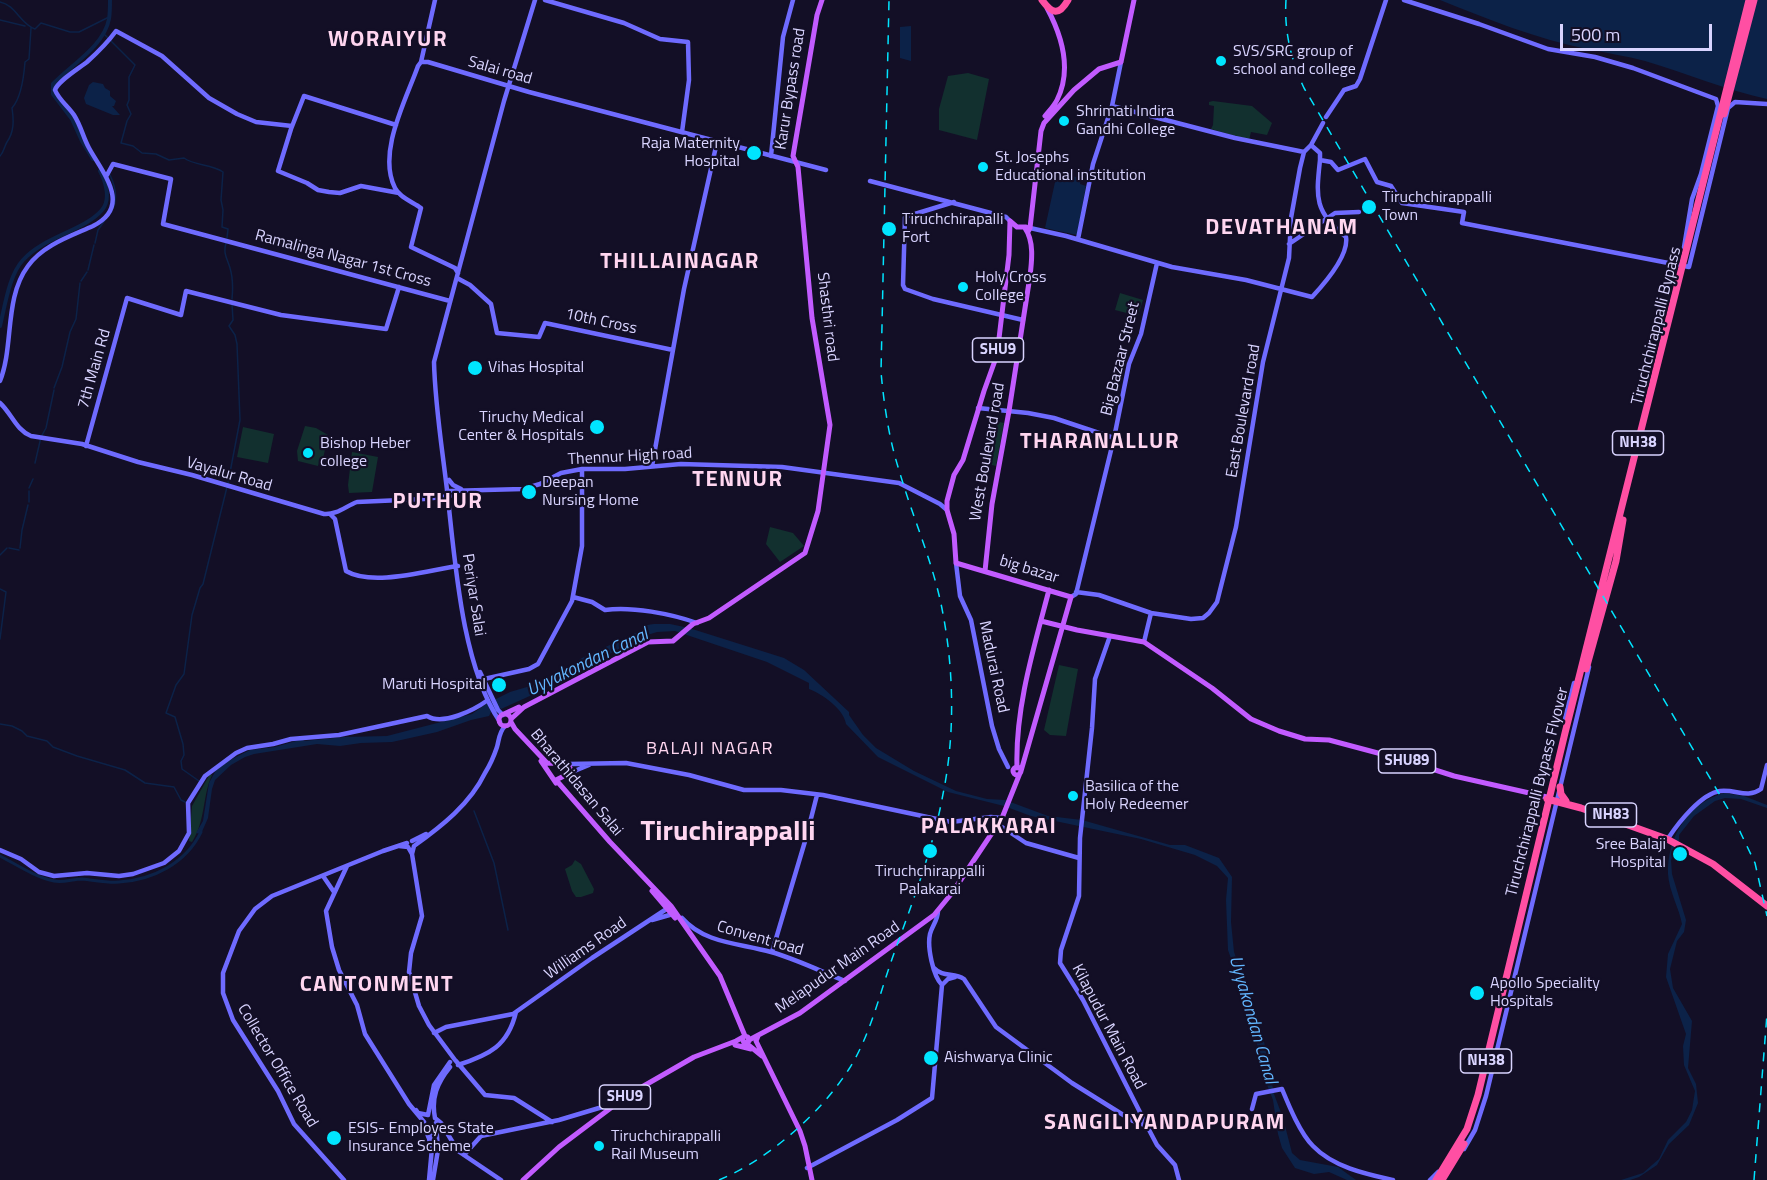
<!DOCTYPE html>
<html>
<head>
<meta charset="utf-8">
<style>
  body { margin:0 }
  #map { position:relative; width:1767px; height:1180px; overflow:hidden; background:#130f26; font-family:"Titillium Web",sans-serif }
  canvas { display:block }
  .scale { position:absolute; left:1560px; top:24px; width:152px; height:27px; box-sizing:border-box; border:3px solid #d9d4ff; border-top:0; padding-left:8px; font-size:18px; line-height:21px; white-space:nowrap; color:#d9d4ff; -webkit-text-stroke:4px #130f26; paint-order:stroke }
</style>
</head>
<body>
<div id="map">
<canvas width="1767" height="1180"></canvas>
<div class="scale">500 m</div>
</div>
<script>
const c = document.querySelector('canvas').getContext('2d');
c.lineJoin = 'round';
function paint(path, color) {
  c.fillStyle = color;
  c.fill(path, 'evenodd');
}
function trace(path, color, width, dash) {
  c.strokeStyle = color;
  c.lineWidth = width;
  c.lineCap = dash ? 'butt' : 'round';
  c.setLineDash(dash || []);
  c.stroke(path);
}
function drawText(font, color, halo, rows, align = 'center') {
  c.font = font + ' "Titillium Web",sans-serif';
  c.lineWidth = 4.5;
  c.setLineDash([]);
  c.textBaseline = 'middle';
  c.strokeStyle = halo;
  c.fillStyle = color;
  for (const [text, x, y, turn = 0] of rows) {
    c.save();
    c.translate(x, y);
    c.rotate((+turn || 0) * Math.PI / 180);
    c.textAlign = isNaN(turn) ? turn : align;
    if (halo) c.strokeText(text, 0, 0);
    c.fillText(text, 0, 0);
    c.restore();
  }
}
const green = new Path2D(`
  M968 73 989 79 977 140 939 130V109L948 76Z
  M1213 101 1252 106 1272 123 1267 135 1251 132 1249 140 1211 129 1213 125 1214 106 1209 105V102Z
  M1120 293 1143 300 1138 316 1115 310Z
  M995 421 1004 423 996 466 984 463Z
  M305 426 316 428 328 435 323 459H320L318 466 298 461 297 451Z
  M243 427 274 434 268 463 237 457Z
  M352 452 378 457 372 492 349 493 348 485Z
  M770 527 793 533 804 546 780 562 766 544Z
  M1059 665 1078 669 1066 736 1050 735 1044 730Z
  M210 774 212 775C202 797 206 819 192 842L189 841 192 806Z
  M575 860 581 864 594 889 593 893 581 897H576L572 891 565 869 572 865Z`);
const water = new Path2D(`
  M1440 0H1767V99C1726 90 1686 73 1645 61 1626 56 1607 53 1587 49 1536 39 1488 19 1440 0Z
  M911 26V61L900 58V27Z
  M93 82 103 84 105 88 110 91V96L116 101 114 106H112L120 115H113L86 104 84 98 89 85Z
  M1057 173 1081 178 1080 184 1086 186 1077 235 1045 228Z
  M654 624H670L689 628 784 658 804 670 849 712V715L863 735 876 748 914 771 956 791 987 799 1005 800 1048 816 1082 820 1170 845H1185L1219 858 1232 877 1231 922 1234 952 1262 1031 1274 1094 1283 1118 1292 1153 1300 1160 1338 1167 1356 1180H1347L1329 1172 1314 1174 1295 1168 1282 1148 1278 1134 1273 1100 1262 1072 1260 1055 1250 1018 1252 1013 1249 1010 1228 950 1226 900 1228 878 1217 866 1195 855 1141 839 1031 816 1004 806 948 792 878 757 846 724C844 709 822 694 809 689V683L767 662 675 631 657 632 641 637 543 690 501 709 498 707 492 710 489 716 471 720 437 732 392 742 361 743 340 746 317 744 254 754 245 757 231 765 215 780 212 789 208 818 201 834 196 833 203 821 209 783 216 770 228 761 250 750 275 747 303 739 304 741 344 737 387 736 472 714 486 704 510 692 544 682 582 658 642 630 647 625Z
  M1724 793 1744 796 1767 805V808L1741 799 1725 798 1715 801 1694 816 1679 835V840L1671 860 1672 874 1686 920 1684 932 1677 941 1670 969 1673 988 1692 1021 1688 1068 1696 1084 1698 1103 1689 1125 1669 1144 1657 1165 1639 1177 1630 1180H1621L1643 1173 1652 1165 1659 1159 1668 1140 1686 1122 1692 1110 1695 1091 1684 1065 1683 1046 1686 1034 1666 977 1668 954 1682 924C1679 908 1669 891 1668 874 1667 837 1688 803 1724 793Z`);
const stream = new Path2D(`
  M0 2C16 5 20 24 35 29L41 23 70 32H79L109 17
  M0 20 25 26
  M103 33C114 44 125 55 135 65L129 77V100L127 105 131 114 127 121 121 143 133 146 142 153 156 154 169 160 184 158C195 166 211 164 223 172L221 200 223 210 222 227 228 229 227 238
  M0 156C4 152 4 147 7 142 14 132 14 121 12 108 21 98 24 75 25 62L29 59 31 28
  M108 216C119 204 117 190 110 175
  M95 243 98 230 105 220
  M226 243C223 254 227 258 230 268 233 278 233 289 232 299
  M88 270 94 245
  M81 281 87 272
  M54 388 62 367 70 332 76 319 80 283
  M35 463 41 437 46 428 54 390
  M228 483 240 420 237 344 235 335 229 326 233 320 232 304
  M29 488 33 479
  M29 502V491
  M9 548 19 550
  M20 548 22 530 28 505
  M0 555 7 548
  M0 589 6 592 0 639
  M0 724 12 726 22 731 27 736 47 741 53 747 77 756 125 770 145 783 174 787 181 800 185 802
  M199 781 182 769 181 761 184 755 183 744 175 717 166 713 176 685 184 674 192 615 200 588 203 584 227 487
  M474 811 494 863 508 930`);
const canal = new Path2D(`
  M0 856C17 865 35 877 54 881 63 883 73 879 82 879 94 880 107 883 119 882 153 880 186 863 201 832`);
const river = new Path2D(`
  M93 159 82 141 72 119 53 94V84C71 65 104 46 109 19 110 13 110 6 110 0
  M0 326C5 306 9 275 23 260 45 236 84 231 102 210 111 200 106 182 100 171`);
const secondary = new Path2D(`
  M545 0 624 23 660 39 688 42 689 80 682 132
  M1404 0 1479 24 1548 49 1595 57 1633 68 1716 99 1718 106 1701 174 1692 199 1684 247
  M421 62 435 0
  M1112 106 1235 138 1304 152
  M1326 117 1344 90 1356 86 1360 79 1386 0
  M396 125 304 96 291 129 278 171 307 183 318 190 329 192 340 193 361 186 399 193
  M1311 145 1320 153V160L1331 162 1338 170 1365 159 1377 182 1391 186 1402 203 1464 212 1462 223 1689 267 1728 108 1735 102 1767 104
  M1304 152 1311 145 1323 123
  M771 156 783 37 793 0
  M107 175 113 164 171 179 163 224 450 301
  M870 181 1006 217 1010 221
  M954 202 905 217 903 285 905 289 933 299 1023 320
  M1030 228 1066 236 1172 267 1246 280 1312 297C1324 284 1349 255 1346 237 1314 212 1316 197 1320 160
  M1078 239 1093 164 1112 106 1121 62
  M1289 244 1335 213 1359 212
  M458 273 455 268 411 247 421 208C413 202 400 198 395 188 377 153 406 100 418 66L421 62H428L529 92 826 170
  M457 278 470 285 491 304 497 333 539 337 545 323 673 350
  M0 381C14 346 4 298 28 266 43 245 71 236 93 226 133 206 102 172 89 148 83 137 81 126 74 115 68 106 59 100 55 90 58 81 78 69 87 62 97 53 108 42 116 31L162 56 209 98 237 114 256 122 292 126
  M0 403C12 414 16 430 31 436L82 444 138 462 192 475 324 514C337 515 346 506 357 502L424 499 450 496
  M978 408 1028 413 1054 418 1114 438
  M86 446 127 298 181 315 186 291 281 315 386 329 399 287
  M652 466 684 289 717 142
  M449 480 453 485 461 489
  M447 491 523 489 540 484 561 473 582 469H625L681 464 782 467 899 483 940 504 947 510
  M331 515 335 519 346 571C373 587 428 570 458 566
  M956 563 960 596 971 620 992 726 999 749 1008 767
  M1076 592 1099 595 1151 613 1191 619 1203 618 1209 613 1217 602 1236 527 1263 362 1289 258 1291 218 1300 168 1304 152
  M573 597 592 602 605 610C631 606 672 614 697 623
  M1071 597 1076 594 1114 438 1129 364 1141 334 1157 263
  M1110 636 1095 679 1092 728 1080 838 1079 896 1061 950 1060 963 1083 1000 1147 1126
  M1144 642 1151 613
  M480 672 498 710 503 715
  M484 679 529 669 538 664 572 601 582 546V469
  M1565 719 1574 683
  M500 722C461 664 455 559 447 490 442 447 435 405 434 362L504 101 535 0
  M568 764 626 763 689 775 744 790H781L823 795 951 822 991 817 1002 818
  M572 772 589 765
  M999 825 1026 843 1079 858
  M1669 837C1679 822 1701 794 1720 791 1736 789 1747 799 1761 789L1767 765
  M412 841 426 834
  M399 846 408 847 412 854
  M0 850 21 859 39 872 54 876 87 873 119 876 133 874 164 863 179 851 189 833 188 803 205 776 236 753 247 748 273 744 291 739 339 735 427 716C443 726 474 710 488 700
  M347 866 326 911 332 947 339 970 357 1005 365 1034 409 1104 424 1122
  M323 876 334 892
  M682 918C705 944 740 943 771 952 796 959 820 971 845 981
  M652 920 673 914
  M772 952 806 838 817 795
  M934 968C943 978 954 972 964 979L996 1027 1072 1083 1133 1121 1147 1126 1157 1145 1175 1165 1179 1180
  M942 985 948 979 955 977
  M434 1033 446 1027 513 1014 592 958 668 908
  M455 1060 429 1025 419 1006 409 972 411 953 422 916 412 854 414 846C442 826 470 804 485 773 490 765 494 756 497 747 499 740 499 732 505 726
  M456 1061 485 1095 514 1098 552 1122
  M458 1065C489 1055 508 1046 516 1012
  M1252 1109 1256 1094 1282 1089C1289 1106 1300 1133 1313 1146 1333 1167 1366 1174 1393 1180
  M416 1110 418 1113 428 1115 434 1085 450 1062
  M435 1118 441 1123 458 1151 501 1180
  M435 1118C431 1098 437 1083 450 1067
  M424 1124 432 1148 429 1180
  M430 1127 434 1142
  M1464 1149 1475 1130 1486 1096 1589 667
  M464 1155 481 1136 559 1120 609 1105H617
  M807 1168 897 1120 932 1098 942 985C933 976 927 947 930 934 932 926 938 920 938 911
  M344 1180 294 1124 278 1091 233 1020 223 993V973L239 931 255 909 272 896 383 851 407 843
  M433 1180 438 1150 436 1123
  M1430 1180 1438 1172`);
const primary = new Path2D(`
  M1045 116C1049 111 1054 106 1057 100 1072 70 1062 36 1047 8
  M1010 221 1009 255 997 355 984 391 963 460 954 475 947 501V510L954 534 956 563 1071 597 1021 771
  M1010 221 1017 227H1026
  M1028 232 1030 228 1041 131 1044 123 1074 90 1099 69 1121 62 1134 0
  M985 571 992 504 1009 411 1030 276C1032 260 1034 241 1025 228
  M1041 621 1077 630 1144 642 1212 688 1251 719 1279 731 1305 739 1329 740 1404 760 1454 776 1547 797
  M504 714 519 707
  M499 720a6 6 0 1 1 12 0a6 6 0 1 1-12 0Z
  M511 719 524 707 648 642 673 641 693 624 709 618 805 553 818 511 830 425 812 318 798 167 793 156 817 15 822 0
  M511 722 515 729 547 763 568 764 572 772 556 780 610 842 671 906 720 976 745 1036
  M541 761 556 783
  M1013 771a4 4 0 1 1 8 0a4 4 0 1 1-8 0Z
  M1017 768C1015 708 1034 647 1049 590
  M652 891 675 918
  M758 1036 756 1041 800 1131 805 1146 812 1180
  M749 1040 800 1013 934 915 952 893 1002 818 1020 773
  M746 1043 762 1056
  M735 1045 751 1049
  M523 1180 559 1147 628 1095 694 1057 736 1041 745 1036 748 1037 749 1041 744 1043 742 1038`);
const highway = new Path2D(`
  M1042 0C1052 14 1059 16 1068 0
  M1724 114 1754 0
  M1586 669 1616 561 1623 520
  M1560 787 1561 794 1566 801
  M1547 799 1581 808 1667 839 1713 864 1767 906
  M1436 1180 1467 1129 1478 1095 1565 733 1749 0
  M1442 1180 1464 1144`);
const rail = new Path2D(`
  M1286 0C1284 31 1291 60 1304 88L1734 819 1755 863 1767 916
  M719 1180C769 1159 820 1114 849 1069 870 1036 879 996 892 959 911 906 933 850 943 794 955 736 954 672 943 614 934 564 913 519 899 470 889 439 884 405 881 372L889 0
  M1754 1180 1767 1014`);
const markers = [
  [1221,61,6,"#00e5ff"],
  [1064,121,6,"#00e5ff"],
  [754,153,8,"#00e5ff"],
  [983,167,6,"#00e5ff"],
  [1369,207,8,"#00e5ff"],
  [889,229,8,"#00e5ff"],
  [963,287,6,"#00e5ff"],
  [475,368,8,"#00e5ff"],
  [597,427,8,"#00e5ff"],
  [308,453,6,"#00e5ff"],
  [529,492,8,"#00e5ff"],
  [499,685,8,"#00e5ff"],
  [1073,796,6,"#00e5ff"],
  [930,851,8,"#00e5ff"],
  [1680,854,8,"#00e5ff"],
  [1477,993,8,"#00e5ff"],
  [931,1058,8,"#00e5ff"],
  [334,1138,8,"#00e5ff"],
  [599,1146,6,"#00e5ff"]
];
const shields = [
  [998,350,51],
  [1638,443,51],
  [1407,761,57],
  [1611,815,51],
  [1486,1061,51],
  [625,1097,51]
];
const shieldNames = [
  ["SHU9",998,350],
  ["NH38",1638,443],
  ["SHU89",1407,761],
  ["NH83",1611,815],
  ["NH38",1486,1061],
  ["SHU9",625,1097]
];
const poiNames = [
  ["SVS/SRC group of",1233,52],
  ["school and college",1233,70],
  ["Shrimati Indira",1076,112],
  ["Gandhi College",1076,130],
  ["Raja Maternity",740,144,"right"],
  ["Hospital",740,162,"right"],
  ["St. Josephs",995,158],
  ["Educational institution",995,176],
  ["Tiruchchirappalli",1382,198],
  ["Town",1382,216],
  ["Tiruchchirapalli",902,220],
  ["Fort",902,238],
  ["Holy Cross",975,278],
  ["College",975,296],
  ["Vihas Hospital",488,368],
  ["Tiruchy Medical",584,418,"right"],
  ["Center & Hospitals",584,436,"right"],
  ["Bishop Heber",320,444],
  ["college",320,462],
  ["Deepan",542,483],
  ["Nursing Home",542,501],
  ["Maruti Hospital",486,685,"right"],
  ["Basilica of the",1085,787],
  ["Holy Redeemer",1085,805],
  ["Sree Balaji",1666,845,"right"],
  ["Hospital",1666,863,"right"],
  ["Tiruchchirappalli",930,872,"center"],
  ["Palakarai",930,890,"center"],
  ["Apollo Speciality",1490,984],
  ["Hospitals",1490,1002],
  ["Aishwarya Clinic",944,1058],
  ["ESIS- Employes State",348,1129],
  ["Insurance Scheme",348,1147],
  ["Tiruchchirappalli",611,1137],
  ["Rail Museum",611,1155]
];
const streetNames = [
  ["Salai road",500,71,16],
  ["Karur Bypass road",791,89,-81],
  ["Ramalinga Nagar 1st Cross",343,259,15],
  ["Shasthri road",827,317,83],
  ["10th Cross",601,322,12],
  ["Tiruchchirappalli Bypass",1657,326,-76],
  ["Big Bazaar Street",1121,359,-76],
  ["7th Main Rd",95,369,-74],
  ["East Boulevard road",1244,411,-80],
  ["West Boulevard road",988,452,-80],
  ["Thennur High road",630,457,-3],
  ["Vayalur Road",229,475,16],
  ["big bazar",1029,570,17],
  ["Periyar Salai",473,595,81],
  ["Madurai Road",993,667,78],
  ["Bharathidasan Salai",576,783,50],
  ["Tiruchchirappalli Bypass Flyover",1538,792,-76],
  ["Convent road",760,939,16],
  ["Williams Road",586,949,-35],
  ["Melapudur Main Road",838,968,-35],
  ["Kilapudur Main Road",1108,1027,62],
  ["Collector Office Road",277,1066,59]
];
const waterNames = [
  ["Uyyakondan Canal",588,663,-26],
  ["Uyyakondan Canal",1252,1020,74]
];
const neighbourhoodNames = [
  ["BALAJI NAGAR",710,750]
];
const districtNames = [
  ["WORAIYUR",388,41],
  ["DEVATHANAM",1282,229],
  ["THILLAINAGAR",680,263],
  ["THARANALLUR",1100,443],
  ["TENNUR",738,481],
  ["PUTHUR",438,503],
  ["PALAKKARAI",989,828],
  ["CANTONMENT",377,986],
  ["SANGILIYANDAPURAM",1165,1124]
];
const townNames = [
  ["Tiruchirappalli",728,833]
];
paint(green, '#12302f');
paint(water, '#0c2248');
trace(stream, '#0c2248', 1.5);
trace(canal, '#0c2248', 3);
trace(river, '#0c2248', 4);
trace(secondary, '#6f6bff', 4.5);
trace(primary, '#c25bff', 5);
trace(highway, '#ff4fa3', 7);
trace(rail, '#00e5ff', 1.5, [9, 8]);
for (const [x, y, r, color] of markers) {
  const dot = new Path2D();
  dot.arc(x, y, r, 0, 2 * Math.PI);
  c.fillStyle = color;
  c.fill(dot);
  trace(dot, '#130f26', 2);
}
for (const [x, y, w] of shields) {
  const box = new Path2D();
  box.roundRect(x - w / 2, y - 12, w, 24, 4.5);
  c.fillStyle = '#130f26';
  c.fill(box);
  trace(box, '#d9d4ff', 1.5);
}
drawText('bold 15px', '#d9d4ff', null, shieldNames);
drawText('16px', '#d9d4ff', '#130f26', poiNames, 'left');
drawText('16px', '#d9d4ff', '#130f26', streetNames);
drawText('italic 18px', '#62b6ff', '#130f26', waterNames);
c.letterSpacing = '1.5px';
drawText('18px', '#ffd6f0', '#130f26', neighbourhoodNames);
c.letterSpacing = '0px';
c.letterSpacing = '1.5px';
drawText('bold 22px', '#ffd6f0', '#130f26', districtNames);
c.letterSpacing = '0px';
drawText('bold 28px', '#ffd6f0', '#130f26', townNames);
</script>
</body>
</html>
